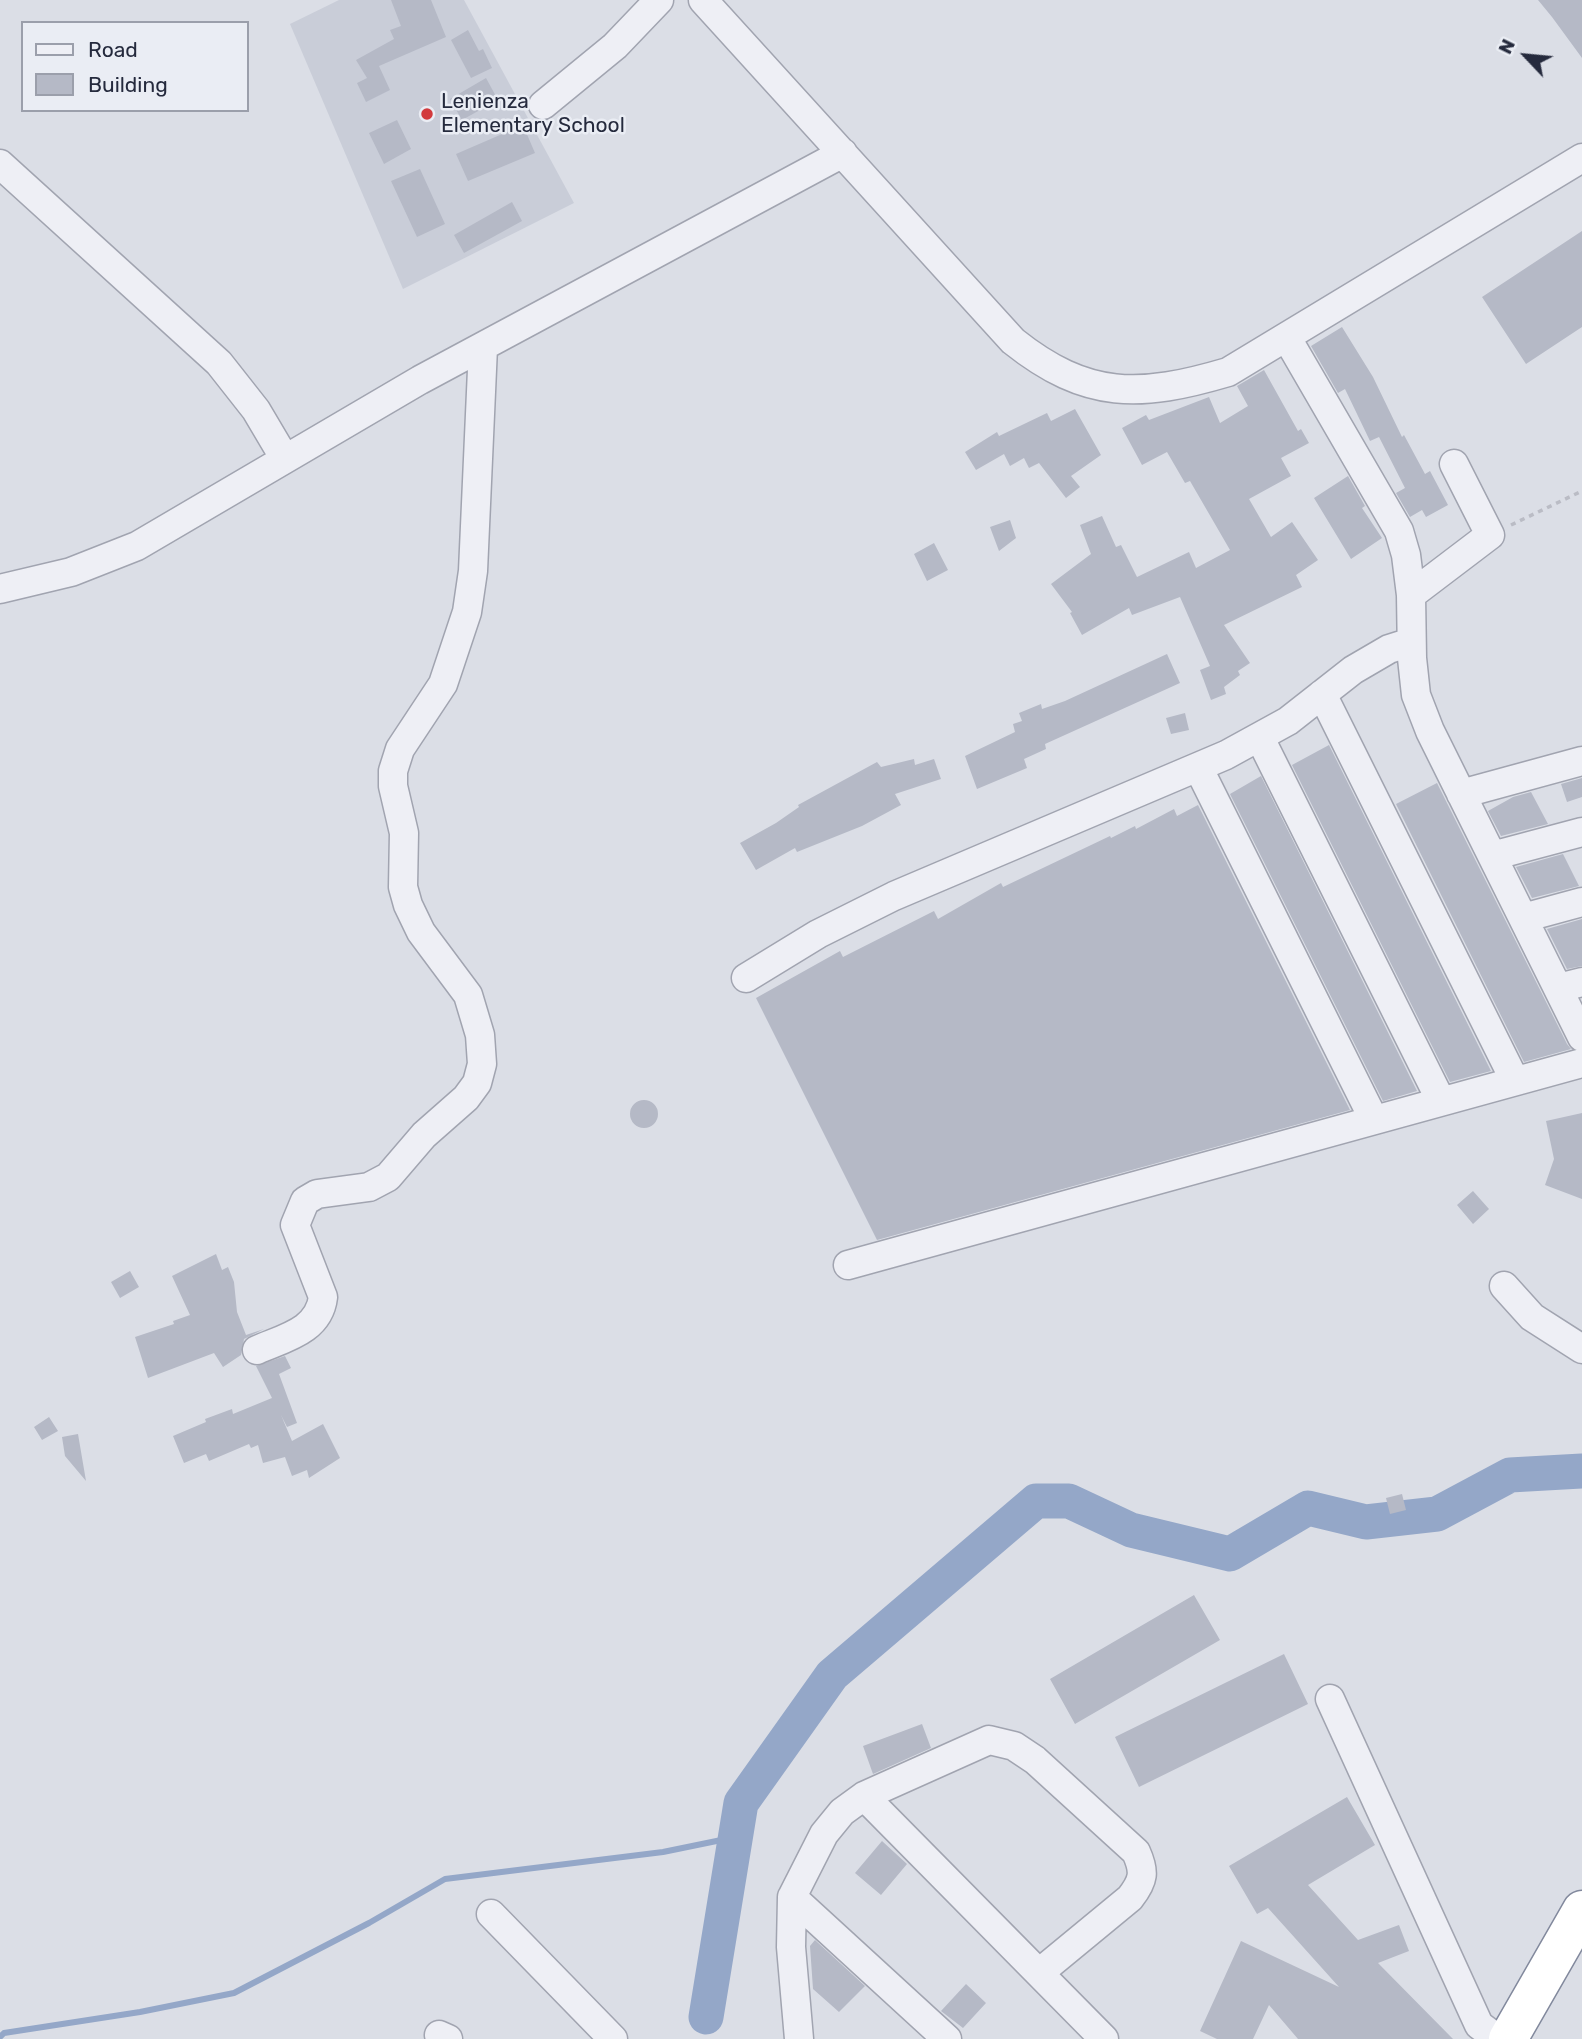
<!DOCTYPE html>
<html>
<head>
<meta charset="utf-8">
<style>
  body { margin:0 }
  #map { position:relative; width:1582px; height:2039px; overflow:hidden; background:#dbdee6; font-family:Rubik,sans-serif }
  canvas { display:block }
  .legend { position:absolute; left:21px; top:21px; width:228px; height:91px; box-sizing:border-box; background:#eaedf4; border:2px solid #9b9fab; margin:0; padding:9px 12px; list-style:none; font-size:21px; color:#252a3d }
  .legend li { display:flex; align-items:center; gap:14px; height:35px }
  .legend b { width:35px; border:2px solid #9b9fab }
  .north { position:absolute; left:1491px; top:21px; width:70px; height:70px; -webkit-text-stroke:5px #eaedf4; paint-order:stroke; rotate:296deg; font-size:19px; font-weight:700; line-height:28px; text-align:center; color:#252a3d }
  .north::after { content:''; display:block; margin:auto; width:24px; height:32px; background:#252a3d; clip-path:polygon(50% 0,100% 100%,50% 72%,0 100%) }
</style>
</head>
<body>
<div id="map">
<canvas width="1582" height="2039"></canvas>
<ul class="legend">
<li><b style="height:9px;background:#eeeff5"></b>Road</li>
<li><b style="height:19px;background:#b5b9c6"></b>Building</li>
</ul>
<div class="north">N</div>
</div>
<script>
const c = document.querySelector('canvas').getContext('2d');
c.lineJoin = 'round';
function paint(path, color) {
  c.fillStyle = color;
  c.fill(path, 'evenodd');
}
function trace(path, color, width, dash) {
  c.strokeStyle = color;
  c.lineWidth = width;
  c.lineCap = dash ? 'butt' : 'round';
  c.setLineDash(dash || []);
  c.stroke(path);
}
function drawText(font, color, halo, rows, align = 'center') {
  c.font = font + ' Rubik,sans-serif';
  c.lineWidth = 5;
  c.setLineDash([]);
  c.textBaseline = 'middle';
  c.strokeStyle = halo;
  c.fillStyle = color;
  for (const [text, x, y, turn = 0] of rows) {
    c.save();
    c.translate(x, y);
    c.rotate((+turn || 0) * Math.PI / 180);
    c.textAlign = isNaN(turn) ? turn : align;
    if (halo) c.strokeText(text, 0, 0);
    c.fillText(text, 0, 0);
    c.restore();
  }
}
const built = new Path2D(`
  M339 0H464L574 203 403 289 290 24Z`);
const stream = new Path2D(`
  M0 2037 4 2033 140 2012 234 1993 369 1923 445 1879 663 1852 736 1837`);
const river = new Path2D(`
  M706 2017 741 1803 832 1675 1036 1501H1069L1131 1530 1230 1554 1308 1508 1366 1522 1437 1514 1510 1475 1582 1471`);
const building = new Path2D(`
  M391 0H431L446 37 379 66 390 90 366 102 357 83 367 78 356 60 394 39 390 30 401 26Z
  M1538 0H1582V58L1552 17Z
  M468 30 479 51 483 49 492 68 471 78 451 40Z
  M486 78 498 100 462 120 450 99Z
  M397 120 411 149 384 164 369 133Z
  M523 125 535 153 468 181 456 154Z
  M420 169 445 224 417 237 391 181Z
  M512 202 522 221 464 253 454 235Z
  M1582 231V327L1526 364 1482 297Z
  M1342 327 1373 377 1402 437 1404 435 1425 474 1430 471 1448 505 1426 517 1422 510 1410 517 1396 493 1405 488 1379 437 1370 441 1345 389 1338 393 1311 346Z
  M1264 370 1298 431 1301 429 1309 443 1281 458 1291 476 1249 499 1271 537 1292 522 1318 560 1296 575 1302 587 1224 625 1250 663 1238 671 1240 675 1224 687 1226 694 1211 700 1200 670 1210 666 1180 597 1132 615 1129 608 1082 635 1070 613 1072 612 1051 584 1091 554 1080 525 1102 516 1116 547 1121 545 1137 577 1189 552 1196 568 1230 550 1190 481 1185 483 1167 452 1142 465 1122 428 1146 415 1149 420 1209 397 1220 423 1248 406 1237 386Z
  M1075 409 1101 455 1071 476 1080 487 1066 498 1039 463 1029 468 1024 458 1010 466 1004 454 976 470 965 452 997 432 999 436 1047 413 1051 421Z
  M1348 476 1365 506 1362 508 1382 538 1351 559 1314 498Z
  M1010 520 1016 538 999 551 990 527Z
  M934 543 948 570 927 581 914 554Z
  M1167 654 1180 683 1045 744 1046 749 1024 759 1027 768 977 789 965 756 1015 732 1013 724 1022 721 1019 713 1041 704 1042 709 1065 701Z
  M1185 713 1189 730 1171 734 1166 718Z
  M1329 745 1491 1071 1450 1082 1292 765Z
  M914 759 915 765 934 759 941 779 895 794 901 805 862 826 797 852 795 848 756 870 740 843 776 823 799 807 798 805 877 762 881 767Z
  M1261 776 1417 1091 1383 1101 1230 794Z
  M1582 778V797L1567 802 1561 784Z
  M1437 783 1567 1044 1571 1049 1524 1062 1396 804Z
  M1531 792 1548 824 1501 836 1488 811 1513 797Z
  M1198 805 1350 1110 877 1240 756 998 840 951 843 957 934 911 938 919 1001 883 1003 887 1110 836 1111 838 1135 826 1136 829 1174 809 1177 816Z
  M1563 854 1579 886 1532 898 1516 867Z
  M1582 919V966L1567 969 1547 929Z
  M630 1114a14 14 0 1 1 28 0a14 14 0 1 1-28 0Z
  M1582 1113V1199L1545 1185 1554 1159 1546 1121Z
  M1473 1191 1489 1209 1473 1224 1457 1205Z
  M216 1254 222 1270 228 1267 234 1282 237 1312 246 1335 264 1329 244 1339 241 1355 223 1367 214 1353 148 1378 135 1337 174 1324 173 1321 190 1315 172 1276Z
  M130 1271 139 1287 120 1298 111 1282Z
  M285 1356 291 1368 279 1374 297 1423 287 1427 281 1415 292 1441 323 1424 340 1458 309 1478 307 1470 292 1476 285 1457 263 1463 258 1445 251 1448 249 1444 209 1461 206 1454 184 1463 173 1436 206 1422 205 1419 232 1409 233 1414 272 1398 256 1366Z
  M49 1417 58 1431 42 1440 34 1427Z
  M78 1434 86 1481 65 1456 62 1437Z
  M1402 1494 1406 1510 1390 1514 1386 1498Z
  M1194 1595 1220 1640 1075 1724 1050 1679Z
  M1284 1654 1308 1704 1139 1787 1115 1737Z
  M922 1724 931 1748 873 1774 863 1746Z
  M1347 1797 1375 1845 1308 1885 1358 1940 1399 1925 1409 1951 1378 1963 1453 2039H1298L1269 2005 1253 2039H1217L1200 2031 1241 1941 1339 1987 1268 1908 1257 1914 1229 1866Z
  M882 1841 907 1864 881 1895 855 1873Z
  M815 1940 865 1986 839 2012 813 1989 810 1946Z
  M966 1984 986 2003 963 2028 941 2011Z`);
const path = new Path2D(`
  M1511 525 1582 491`);
const minor = new Path2D(`
  M703 0 1013 341C1087 400 1140 398 1228 372L1582 158
  M543 105 615 46 659 0
  M0 164 219 363 256 410 285 459
  M1287 338 1399 531 1406 555 1411 595 1412 658 1416 695 1430 731 1582 1037
  M0 589 71 572 137 546 420 380 843 153
  M1411 595 1490 535 1454 464
  M1322 694 1515 1081
  M1260 738 1441 1101
  M1198 767 1374 1120
  M1461 794 1582 761
  M1492 856 1582 832
  M1523 918 1582 902
  M746 978 818 934 894 896 1226 755 1288 721 1353 670 1389 649 1411 642
  M1558 988 1582 982
  M848 1265 1582 1063
  M1504 1286 1532 1317 1582 1349
  M257 1350C284 1338 319 1331 323 1297L295 1225 305 1201 317 1194 369 1187 388 1177 424 1135 466 1098 477 1083 482 1064 480 1035 468 995 421 932 408 905 403 887 404 833 393 786V771L400 749 443 684 467 612 473 571 483 347
  M1330 1699 1479 2025 1498 2039
  M864 1796 1104 2039
  M792 1897 947 2039
  M491 1914 613 2039
  M439 2035 448 2039
  M799 2039 791 1947 792 1897 824 1834 842 1812 864 1796 989 1740 1014 1746 1035 1760 1136 1852C1145 1872 1144 1880 1130 1898L1039 1973`);
const highway = new Path2D(`
  M1508 2039 1582 1910`);
const markers = [
  [427,114,7,"#d23a3d"]
];
const poiNames = [
  ["Lenienza",441,102],
  ["Elementary School",441,126]
];
paint(built, '#c9cdd8');
trace(stream, '#94a7c8', 6);
trace(river, '#94a7c8', 35);
paint(building, '#b5b9c6');
trace(minor, '#a1a4b0', 31);
trace(highway, '#82899d', 41);
trace(path, '#babcc5', 3.5, [5, 5]);
trace(minor, '#eeeff5', 28);
trace(highway, '#fff', 38);
for (const [x, y, r, color] of markers) {
  const dot = new Path2D();
  dot.arc(x, y, r, 0, 2 * Math.PI);
  c.fillStyle = color;
  c.fill(dot);
  trace(dot, '#eaedf4', 2.5);
}
drawText('21px', '#252a3d', '#eaedf4', poiNames, 'left');
</script>
</body>
</html>
